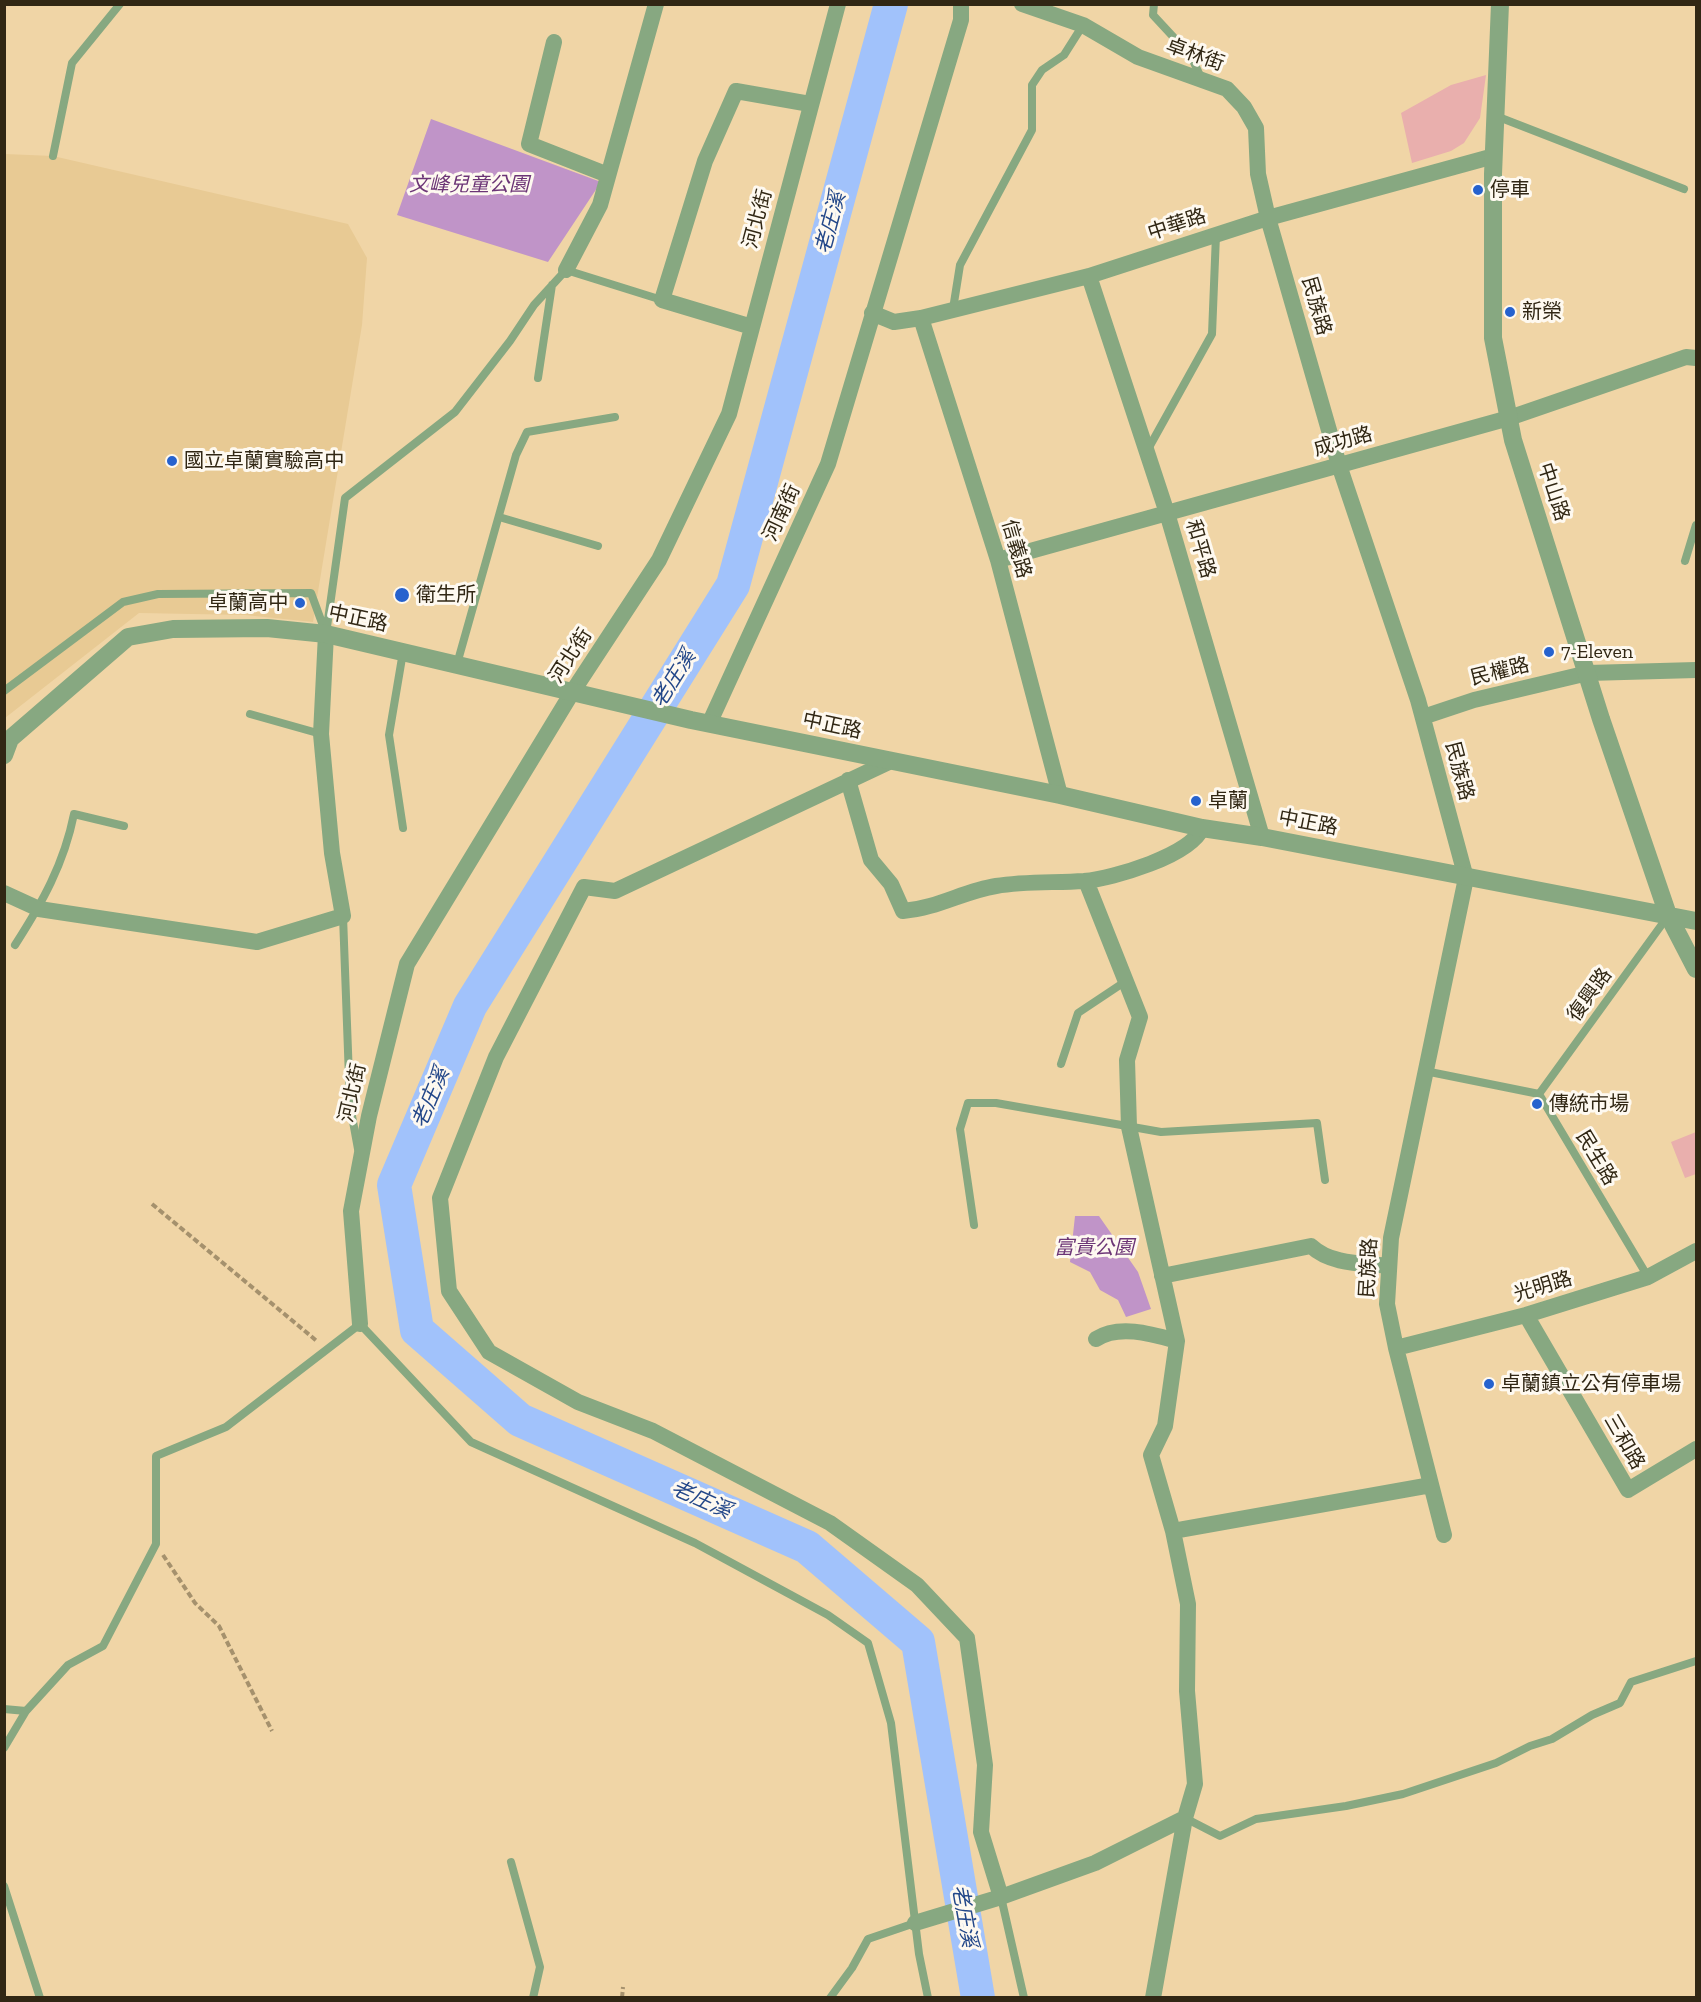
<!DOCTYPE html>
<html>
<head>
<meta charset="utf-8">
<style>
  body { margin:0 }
  #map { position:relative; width:1701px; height:2002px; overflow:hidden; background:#f0d5a6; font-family:"Zilla Slab",serif }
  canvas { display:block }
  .frame { position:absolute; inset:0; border:6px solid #312714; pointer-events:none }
</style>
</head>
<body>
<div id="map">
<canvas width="1701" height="2002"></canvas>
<div class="frame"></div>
</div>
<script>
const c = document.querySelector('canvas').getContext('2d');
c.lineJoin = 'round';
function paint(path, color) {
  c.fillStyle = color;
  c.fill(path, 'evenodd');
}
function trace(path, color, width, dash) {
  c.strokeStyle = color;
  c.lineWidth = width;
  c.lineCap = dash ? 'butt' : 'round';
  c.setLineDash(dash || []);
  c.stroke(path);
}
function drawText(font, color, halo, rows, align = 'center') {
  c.font = font + ' "Zilla Slab","Noto Sans TC",serif';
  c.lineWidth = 6;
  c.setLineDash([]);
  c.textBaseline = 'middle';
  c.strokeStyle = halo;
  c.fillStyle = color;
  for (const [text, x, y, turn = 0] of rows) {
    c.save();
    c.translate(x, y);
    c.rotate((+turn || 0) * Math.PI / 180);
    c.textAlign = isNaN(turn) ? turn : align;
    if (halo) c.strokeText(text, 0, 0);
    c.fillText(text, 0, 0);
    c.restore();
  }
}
const built = new Path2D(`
  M5 154 53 156 348 224 367 258 362 325 313 622 245 615 139 613 5 718Z`);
const green = new Path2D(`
  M431 119 601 182 548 262 397 215Z
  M1075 1216H1099L1138 1272 1151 1309 1126 1317 1118 1300 1100 1290 1090 1272 1070 1262Z`);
const river = new Path2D(`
  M891 4 733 585 470 1006 394 1185 417 1330 520 1420 807 1547 918 1642 978 1998`);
const building = new Path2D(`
  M1486 75 1480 118 1464 143 1451 151 1412 163 1401 113 1451 85Z
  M1696 1132V1174L1685 1178 1671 1142Z`);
const path = new Path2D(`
  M152 1204 318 1342
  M163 1555 195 1603 219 1626 272 1731
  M622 1998 623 1987`);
const service = new Path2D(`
  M1154 4 1153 15 1191 56 1202 80
  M1496 116 1684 189
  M53 156 72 63 120 4
  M953 309 960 265 1032 130V85L1042 70 1064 55 1083 25
  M538 378 552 285
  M1147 451 1212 334 1216 235
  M499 517 598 546
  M1685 561 1696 525
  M326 634 345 498 455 412 510 341 534 305 566 270 662 300
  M457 664 516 455 527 432 615 417
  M4 691 123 602 158 594 311 593 325 631
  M250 714 321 734
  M403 828 389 735 403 652
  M343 916 350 1105 358 1149
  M15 945C42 903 64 864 74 814L124 826
  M1061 1064 1078 1013 1126 981
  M1425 1071 1539 1094 1648 1277
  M1539 1094 1668 916
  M974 1225 960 1129 968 1103H996L1161 1132 1317 1123 1325 1180
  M4 1709 26 1711
  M4 1748 26 1711 68 1665 103 1646 156 1544V1456L226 1427 360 1324 471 1442 695 1543 828 1615 868 1643 891 1723 919 1954 928 1998
  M1185 1818 1220 1836 1256 1819 1346 1806 1403 1794 1496 1763 1530 1746 1552 1739 1592 1715 1620 1703 1631 1682 1696 1661
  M511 1862 540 1967 533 1998
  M4 1886 40 1998
  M1001 1897 1024 1998
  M830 1998 852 1968 868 1939 915 1923`);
const minor = new Path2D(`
  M1022 4 1083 25 1138 57 1227 89 1244 107 1256 128 1258 174 1268 218 1339 465 1418 700 1466 878 1391 1238 1387 1304 1396 1348 1444 1535
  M554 42 529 144 608 175
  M566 270 600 205 656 4
  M1089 276 1167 513 1262 837
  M872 313 894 322 921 318 1089 276 1268 218 1494 156
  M921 318 998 560 1060 795
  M752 327 662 300 705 161 736 91 810 104
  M998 560 1509 418 1686 357 1696 358
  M1423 717 1474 700 1588 673 1696 670
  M709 724 828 464 961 20V4
  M891 761 615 891 584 887 496 1057 440 1198 449 1291 489 1352 578 1402 653 1431 830 1523 917 1585 967 1638 985 1765 981 1832 1001 1897
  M848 780 871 860 891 884 903 911C938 908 964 891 996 886 1025 881 1055 883 1084 881 1114 878 1190 856 1202 828
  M1086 881 1140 1017 1127 1060 1129 1127 1177 1341 1165 1426 1151 1455 1173 1531 1188 1604 1187 1691 1195 1784 1185 1818 1153 1998
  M4 893 39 909 257 942 343 916 332 853 321 734 326 634
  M1162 1276 1311 1246C1331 1265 1363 1263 1389 1266
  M1526 1315 1628 1490 1696 1449
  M360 1324 351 1211 369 1116 407 964 573 691 659 560 729 414 838 4
  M1096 1339C1119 1324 1152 1334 1177 1341
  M1396 1348 1526 1315 1648 1277 1696 1251
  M1173 1531 1431 1485
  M915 1923 1001 1897 1095 1863 1185 1818`);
const tertiary = new Path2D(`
  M1500 4 1493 174V338L1513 440 1601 719 1668 915 1696 969
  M4 755 10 739 128 637 173 629 267 628 326 634 691 720 1060 795 1202 828 1262 837 1696 921`);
const markers = [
  [1478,190,6,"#2662ce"],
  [1510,312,6,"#2662ce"],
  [172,461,6,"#2662ce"],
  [402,595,8,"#2662ce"],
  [300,603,6,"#2662ce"],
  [1549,652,6,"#2662ce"],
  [1196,801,6,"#2662ce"],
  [1537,1104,6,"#2662ce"],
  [1489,1384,6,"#2662ce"]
];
const streetNames = [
  ["卓林街",1195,55,20],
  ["河北街",758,219,-75],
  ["中華路",1177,225,-18],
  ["民族路",1316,306,74],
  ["成功路",1343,442,-16],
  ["中山路",1553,492,72],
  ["河南街",782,513,-65],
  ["信義路",1016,549,74],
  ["和平路",1200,549,74],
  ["中正路",358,619,12],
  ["河北街",571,656,-57],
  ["民權路",1500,672,-14],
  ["中正路",832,726,12],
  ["民族路",1459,771,75],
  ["中正路",1308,823,11],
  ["復興路",1590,995,-54],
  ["河北街",353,1093,-77],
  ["民生路",1596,1158,59],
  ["民族路",1369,1268,-87],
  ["光明路",1543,1287,-17],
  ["三和路",1624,1442,60]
];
const parkNames = [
  ["文峰兒童公園",469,185],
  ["富貴公園",1094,1248]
];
const poiNames = [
  ["停車",1490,190],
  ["新榮",1522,312],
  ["國立卓蘭實驗高中",184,461],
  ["衛生所",416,595],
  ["卓蘭高中",288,603,"right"],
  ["7-Eleven",1561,652],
  ["卓蘭",1208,801],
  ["傳統市場",1549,1104],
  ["卓蘭鎮立公有停車場",1501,1384]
];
const waterNames = [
  ["老庄溪",831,223,-75],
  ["老庄溪",674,679,-58],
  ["老庄溪",431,1098,-67],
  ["老庄溪",701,1500,24],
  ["老庄溪",964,1916,80]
];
paint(built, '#e8ca94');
paint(green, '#c094c8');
trace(river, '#a1c2fb', 34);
paint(building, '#e9afad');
trace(path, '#a5916d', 4, [6, 3]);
trace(service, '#87a881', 8);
trace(minor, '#87a881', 16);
trace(tertiary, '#87a881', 18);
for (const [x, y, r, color] of markers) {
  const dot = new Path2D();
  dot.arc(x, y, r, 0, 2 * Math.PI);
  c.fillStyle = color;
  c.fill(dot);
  trace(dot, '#fef9f0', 2);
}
drawText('20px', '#312714', '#fef9f0', streetNames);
drawText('italic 20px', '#6c3576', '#fef9f0', parkNames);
drawText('20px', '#312714', '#fef9f0', poiNames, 'left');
drawText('italic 21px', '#234789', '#fef9f0', waterNames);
</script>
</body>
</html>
